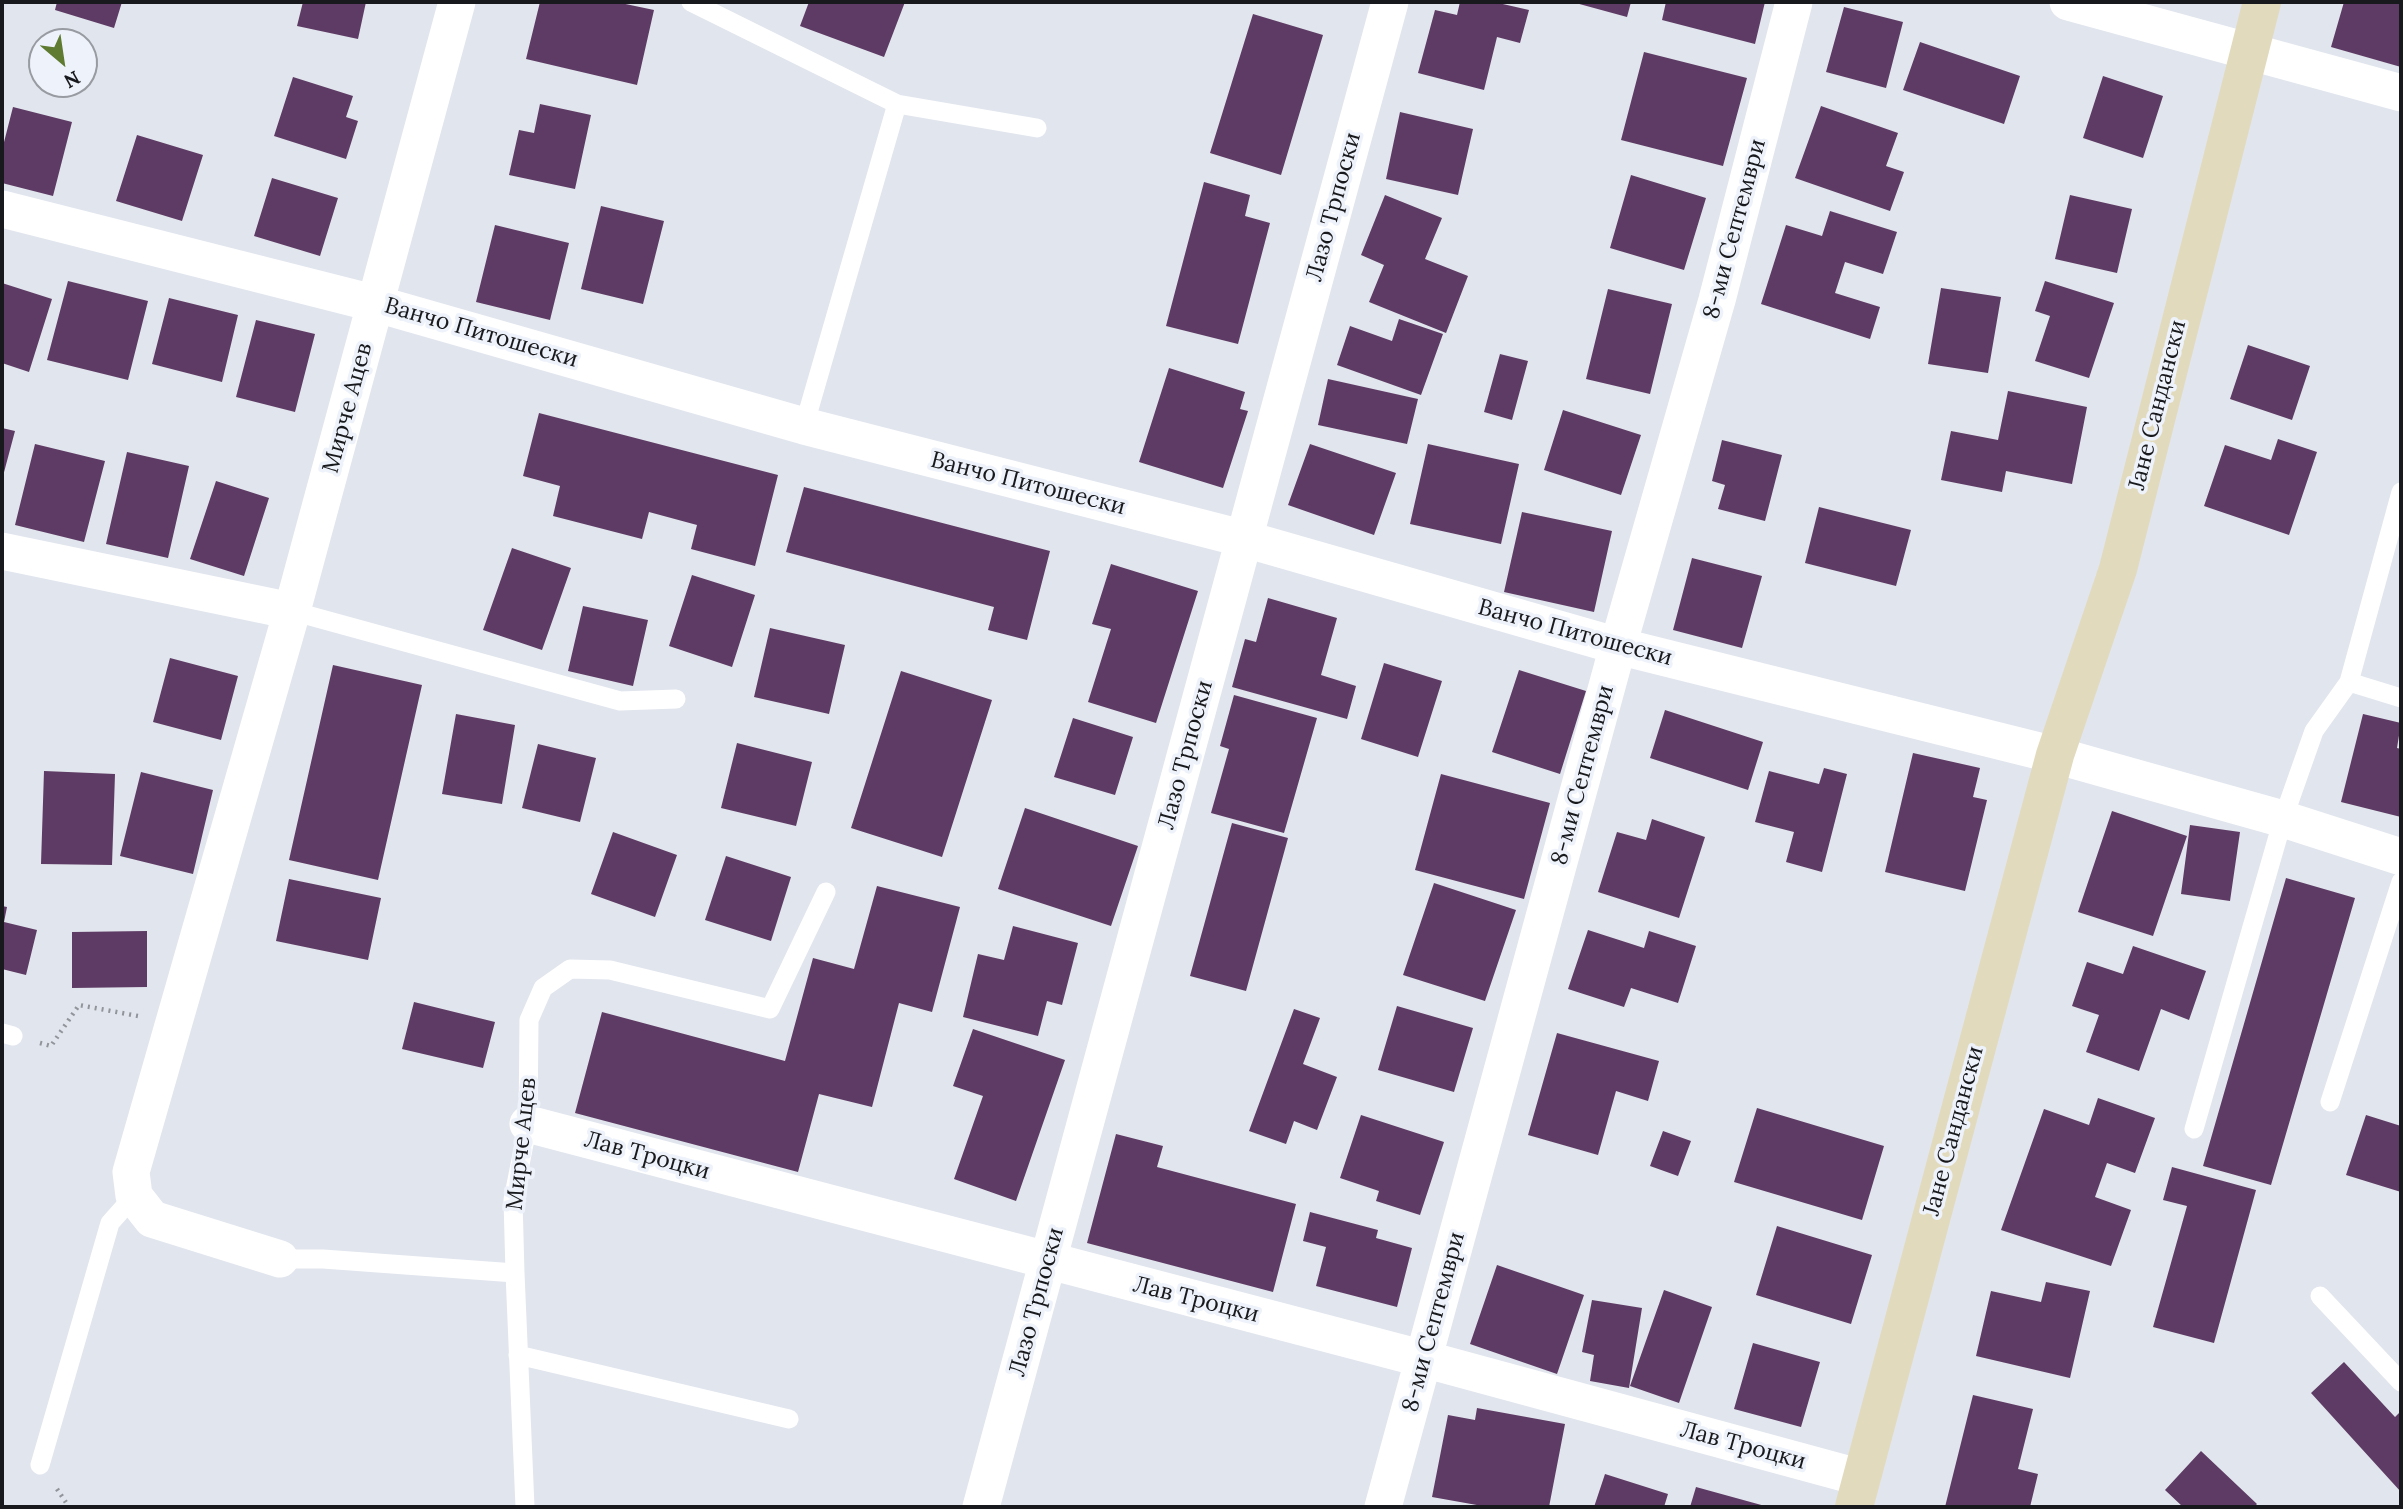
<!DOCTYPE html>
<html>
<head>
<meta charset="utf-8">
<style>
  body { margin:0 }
  #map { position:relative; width:2403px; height:1509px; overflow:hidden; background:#e1e5ed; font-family:Lora,serif }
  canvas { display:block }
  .frame { position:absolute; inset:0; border:4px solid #18191c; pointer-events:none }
  .north { position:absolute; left:28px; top:28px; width:70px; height:70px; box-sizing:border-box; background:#eef2fa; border:2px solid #989ba1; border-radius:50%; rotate:151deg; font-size:19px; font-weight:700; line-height:28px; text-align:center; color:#18191c }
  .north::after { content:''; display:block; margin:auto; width:24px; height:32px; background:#5e7b31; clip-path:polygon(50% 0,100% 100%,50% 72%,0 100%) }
</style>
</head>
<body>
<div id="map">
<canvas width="2403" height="1509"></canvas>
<div class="frame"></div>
<div class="north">N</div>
</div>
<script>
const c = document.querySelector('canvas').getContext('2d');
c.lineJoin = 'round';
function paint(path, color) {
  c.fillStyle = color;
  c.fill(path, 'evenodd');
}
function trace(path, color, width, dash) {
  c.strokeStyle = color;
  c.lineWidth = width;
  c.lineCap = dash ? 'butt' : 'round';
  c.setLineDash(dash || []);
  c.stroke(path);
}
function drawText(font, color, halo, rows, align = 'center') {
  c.font = font + ' Lora,serif';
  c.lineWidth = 7;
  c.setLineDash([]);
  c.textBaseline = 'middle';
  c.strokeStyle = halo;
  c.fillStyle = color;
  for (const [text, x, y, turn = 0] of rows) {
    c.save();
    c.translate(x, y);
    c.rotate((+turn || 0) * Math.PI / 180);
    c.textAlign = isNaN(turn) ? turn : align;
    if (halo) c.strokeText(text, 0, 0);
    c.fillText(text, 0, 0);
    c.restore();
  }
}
const building = new Path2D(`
  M57 2H122L114 28 55 10Z
  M303 2H366L358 39 297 26Z
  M540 2H616L654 10 637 85 526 59Z
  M809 2H905L884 57 800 26Z
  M1460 2H1494L1529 10 1520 43 1497 37 1484 90 1418 73 1435 10 1457 15Z
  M1572 2H1631L1627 17Z
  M1666 2H1765L1755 44 1662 20Z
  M2344 2H2401V67L2331 47Z
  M1844 7 1903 22 1886 88 1826 72Z
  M1253 14 1323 35 1281 175 1210 153Z
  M1920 42 2020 76 2004 124 1903 90Z
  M1644 52 1747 78 1723 166 1621 140Z
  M2103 76 2163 96 2143 158 2083 138Z
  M293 77 353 96 346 117 358 121 346 159 274 136Z
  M540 104 591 115 575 189 509 175 519 130 534 133Z
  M1821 106 1898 133 1886 166 1904 172 1890 211 1795 178Z
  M13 107 72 122 53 196 2 183V150Z
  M1400 112 1473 129 1458 195 1386 179Z
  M137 135 203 155 182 221 116 201Z
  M1631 175 1706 198 1684 270 1610 248Z
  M272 178 338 198 320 256 254 236Z
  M1204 182 1250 195 1245 216 1270 223 1238 344 1166 326Z
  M1385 195 1442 218 1425 259 1468 276 1446 333 1369 302 1384 265 1361 255Z
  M2070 195 2132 209 2117 273 2055 259Z
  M601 206 664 221 643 304 581 289Z
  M1830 211 1897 232 1883 274 1845 262 1835 293 1880 307 1870 339 1761 304 1786 225 1822 236Z
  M495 225 569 243 550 320 476 302Z
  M68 281 148 301 128 380 47 360Z
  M2045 281 2114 303 2089 378 2035 361 2050 316 2035 311Z
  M2 283 52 299 29 372 2 363Z
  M1941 288 2001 297 1988 373 1928 364Z
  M1608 289 1672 304 1650 394 1586 379Z
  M169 298 238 315 222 382 152 364Z
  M1399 319 1443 334 1421 395 1337 365 1350 326 1392 341Z
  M256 320 315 334 295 412 236 397Z
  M2248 345 2310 366 2292 420 2230 399Z
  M1500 354 1528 361 1512 420 1484 412Z
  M1169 368 1245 392 1240 409 1248 411 1223 488 1139 462Z
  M1328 379 1418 399 1407 444 1318 425Z
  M2008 391 2087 407 2072 484 2006 471 2002 492 1941 480 1951 431 1998 440Z
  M1563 410 1641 435 1621 495 1544 470Z
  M539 413 778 475 755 566 691 549 697 525 649 512 642 539 553 516 560 486 523 476Z
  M2 428 15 431 3 476H2Z
  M2278 439 2317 452 2289 535 2204 506 2225 445 2271 460Z
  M1722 440 1782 455 1765 521 1718 509 1725 485 1712 481Z
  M35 444 105 461 84 542 15 525Z
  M1310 444 1396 473 1374 535 1288 505Z
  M1428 444 1519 464 1501 544 1410 524Z
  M127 452 189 466 168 558 106 544Z
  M216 481 269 498 244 576 190 559Z
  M804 487 1050 551 1027 640 988 630 994 607 786 552Z
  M1819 507 1911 530 1896 586 1805 563Z
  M1522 512 1612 531 1594 612 1504 592Z
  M512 548 571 568 542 650 483 630Z
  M1692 558 1762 576 1742 648 1673 630Z
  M1111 564 1198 591 1156 723 1088 702 1111 629 1092 624Z
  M692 575 755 595 732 667 669 646Z
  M1268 598 1337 618 1321 675 1356 686 1347 719 1232 687 1245 639 1256 642Z
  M583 606 648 620 633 686 568 671Z
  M770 628 845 645 829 714 754 697Z
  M170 658 238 676 221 740 153 722Z
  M1384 663 1442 681 1418 757 1361 739Z
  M333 665 422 685 378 880 289 860Z
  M1519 670 1586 691 1560 774 1492 752Z
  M901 671 992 700 942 857 851 828Z
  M1234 695 1317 718 1284 833 1211 813 1229 749 1220 746Z
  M1665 710 1763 742 1748 790 1650 758Z
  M456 714 515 725 502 804 442 794Z
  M2363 714 2401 723 2397 748 2401 749V817L2341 802Z
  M1073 718 1133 737 1115 795 1054 777Z
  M737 743 812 762 796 826 721 808Z
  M538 744 596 758 580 822 522 808Z
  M1913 753 1980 768 1973 797 1987 800 1965 891 1885 872Z
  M1824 768 1847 774 1822 872 1786 862 1794 832 1755 822 1769 771 1819 784Z
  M44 771 115 774 112 865 41 864Z
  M141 772 213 790 193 874 120 856Z
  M1441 774 1550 803 1524 899 1415 870Z
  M1025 808 1138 846 1111 926 998 889Z
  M2112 811 2187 836 2153 936 2078 912Z
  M1652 819 1705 837 1679 918 1598 892 1617 832 1646 840Z
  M1232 823 1288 838 1246 991 1190 976Z
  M2190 825 2240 832 2230 901 2181 894Z
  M613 832 677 855 655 917 591 894Z
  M726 856 791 877 771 941 705 920Z
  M2286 878 2355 898 2271 1185 2203 1166Z
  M289 879 381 898 368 960 276 941Z
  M1434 883 1516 910 1485 1001 1403 975Z
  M877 886 960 907 932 1012 899 1003 872 1107 819 1094 798 1172 575 1113 602 1012 785 1061 813 958 854 969Z
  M2 906 7 907 4 922 37 930 26 975 2 969Z
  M1013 926 1078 943 1062 1005 1047 1001 1038 1036 963 1017 978 954 1004 960Z
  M1588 930 1644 948 1649 931 1696 946 1678 1003 1631 988 1624 1007 1568 989Z
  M147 931V987L72 988V932Z
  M2133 946 2206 971 2189 1020 2161 1009 2139 1071 2086 1052 2099 1015 2072 1006 2087 962 2123 974Z
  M414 1002 495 1022 483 1068 402 1049Z
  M1397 1006 1473 1028 1454 1092 1378 1070Z
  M1294 1009 1320 1018 1303 1064 1337 1077 1317 1130 1294 1121 1286 1144 1249 1131Z
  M973 1029 1065 1060 1016 1201 954 1179 983 1096 953 1086Z
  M1557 1033 1659 1061 1648 1101 1616 1091 1598 1155 1528 1135Z
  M2098 1098 2155 1118 2135 1173 2107 1163 2095 1197 2131 1210 2111 1266 2001 1230 2044 1109 2089 1125Z
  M1757 1108 1884 1146 1862 1220 1734 1182Z
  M1361 1115 1444 1142 1420 1215 1376 1201 1379 1191 1340 1178Z
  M2366 1115 2401 1126V1192L2346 1175Z
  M1663 1131 1691 1141 1678 1176 1650 1166Z
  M1116 1134 1163 1146 1157 1167 1296 1204 1273 1292 1087 1243Z
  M2172 1167 2256 1190 2214 1343 2153 1327 2187 1206 2163 1200Z
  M1310 1212 1378 1230 1376 1238 1412 1248 1397 1307 1316 1286 1326 1247 1303 1241Z
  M1777 1226 1872 1255 1851 1324 1756 1295Z
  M1497 1265 1584 1295 1557 1374 1470 1344Z
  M2046 1282 2090 1291 2070 1378 1976 1356 1991 1291 2041 1302Z
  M1664 1290 1712 1307 1679 1403 1630 1386Z
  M1592 1300 1642 1308 1629 1388 1590 1381 1594 1355 1582 1352Z
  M1753 1343 1820 1362 1801 1427 1734 1409Z
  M2344 1362 2395 1417 2401 1411V1492L2311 1393Z
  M1973 1395 2033 1409 2018 1469 2038 1474 2030 1507H1945Z
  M1477 1408 1565 1424 1549 1507H1488L1432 1497 1448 1415 1475 1420Z
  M2201 1451 2257 1504 2254 1507H2183L2165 1490Z
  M1605 1474 1668 1494 1664 1507H1594Z
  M1696 1487 1765 1506V1507H1690Z`);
const path = new Path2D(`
  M40 1043 51 1046 79 1005 138 1016
  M57 1489 69 1507`);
const lane = new Path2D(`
  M691 2 897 104
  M804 426 897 104 1037 128
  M292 611 620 701 676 699
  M2349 682 2401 698
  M2 1033 13 1036
  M2330 1102 2401 882
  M2194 1129 2283 819 2314 731 2349 682 2401 492
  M280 1259H323L515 1273 513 1200 528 1124 529 1020 543 988 570 969 610 970 770 1009 826 892
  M515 1273 525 1507
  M2320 1296 2401 1382
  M518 1355 789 1419
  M40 1465 110 1223 134 1196`);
const street = new Path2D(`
  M2068 2 2401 93
  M2 209 377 304 804 426 1245 539 1618 646 2055 755 2283 819 2401 857
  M2 551 292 611
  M528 1124 1424 1359 1862 1478
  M280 1259 152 1219 134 1196 131 1172 292 611 457 2
  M981 1507 1390 2
  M1383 1507 1618 646 1717 300 1794 2`);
const secondary = new Path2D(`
  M1854 1507 2055 755 2118 569 2262 2`);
const streetNames = [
  ["Лазо Трпоски",1334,207,-75],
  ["8-ми Септември",1735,229,-75],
  ["Ванчо Питошески",481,333,16],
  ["Јане Сандански",2158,405,-76],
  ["Мирче Ацев",348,408,-75],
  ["Ванчо Питошески",1028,484,14],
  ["Ванчо Питошески",1575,633,15],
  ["Лазо Трпоски",1186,755,-75],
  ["8-ми Септември",1583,775,-75],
  ["Јане Сандански",1954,1131,-75],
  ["Мирче Ацев",522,1144,-84],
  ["Лав Троцки",647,1156,15],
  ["Лав Троцки",1196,1300,14],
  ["Лазо Трпоски",1037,1302,-75],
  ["8-ми Септември",1434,1322,-75],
  ["Лав Троцки",1743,1446,15]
];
paint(building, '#5e3b64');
trace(path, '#91949a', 4.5, [2, 5]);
trace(lane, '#fff', 19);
trace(street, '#fff', 37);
trace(secondary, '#e2dabd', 38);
drawText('23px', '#18191c', '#eef2fa', streetNames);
</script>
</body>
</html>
